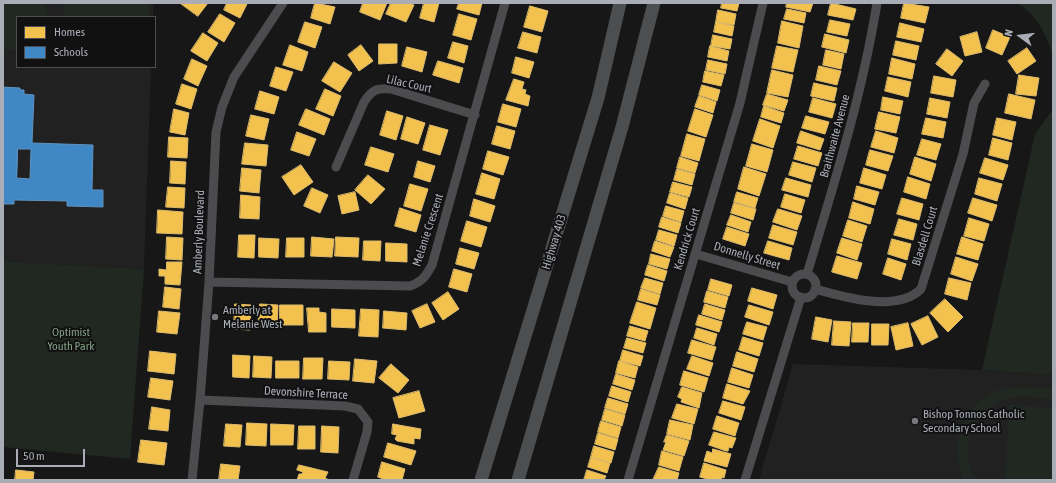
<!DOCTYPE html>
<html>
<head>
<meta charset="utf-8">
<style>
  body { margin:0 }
  #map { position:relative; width:1056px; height:483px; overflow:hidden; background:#171717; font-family:"Asap Condensed",sans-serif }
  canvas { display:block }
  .frame { position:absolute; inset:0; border:4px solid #aaadb6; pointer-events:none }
  .legend { position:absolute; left:16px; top:16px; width:140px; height:52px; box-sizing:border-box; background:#111112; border:1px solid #4e4f54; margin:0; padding:5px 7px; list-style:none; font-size:12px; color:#aaadb6 }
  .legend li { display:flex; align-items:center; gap:8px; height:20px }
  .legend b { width:20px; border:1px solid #4e4f54 }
  .north { position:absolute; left:1000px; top:16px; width:40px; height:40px; -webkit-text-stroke:3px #111112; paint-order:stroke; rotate:285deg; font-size:11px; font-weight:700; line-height:16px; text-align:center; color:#aaadb6 }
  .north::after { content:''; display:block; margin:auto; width:14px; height:18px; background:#aaadb6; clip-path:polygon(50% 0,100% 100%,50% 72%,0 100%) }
  .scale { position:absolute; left:16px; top:449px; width:69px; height:18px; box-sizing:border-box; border:2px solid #aaadb6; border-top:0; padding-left:5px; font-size:12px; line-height:14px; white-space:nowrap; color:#aaadb6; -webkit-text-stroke:3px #111112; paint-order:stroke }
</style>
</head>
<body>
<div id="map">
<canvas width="1056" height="483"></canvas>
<div class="frame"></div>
<ul class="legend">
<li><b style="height:11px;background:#f2c14e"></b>Homes</li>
<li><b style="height:11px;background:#3f88c5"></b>Schools</li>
</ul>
<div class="north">N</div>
<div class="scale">50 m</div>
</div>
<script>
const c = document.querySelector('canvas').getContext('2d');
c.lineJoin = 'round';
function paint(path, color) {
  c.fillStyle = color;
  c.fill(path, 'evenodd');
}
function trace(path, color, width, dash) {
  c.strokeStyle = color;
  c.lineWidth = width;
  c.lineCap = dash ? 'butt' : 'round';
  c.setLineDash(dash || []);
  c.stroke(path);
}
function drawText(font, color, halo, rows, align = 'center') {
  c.font = font + ' "Asap Condensed",sans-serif';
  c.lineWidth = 4;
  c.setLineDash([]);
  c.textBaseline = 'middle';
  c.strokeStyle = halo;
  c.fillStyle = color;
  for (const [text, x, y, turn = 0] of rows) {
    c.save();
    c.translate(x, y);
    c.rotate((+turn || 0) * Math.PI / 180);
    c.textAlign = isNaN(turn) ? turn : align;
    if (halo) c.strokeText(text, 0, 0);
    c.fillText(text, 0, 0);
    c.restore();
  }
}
const built = new Path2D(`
  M3 3H153V17H17V67H151L144 269 3 261Z
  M793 364 982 370 1053 375V480H759Z`);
const green = new Path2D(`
  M3 3 45 4 48 17H17V50L3 49Z
  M64 3H149V17H63Z
  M1005 3H1053V55C1046 36 1038 16 1020 5 1016 3 1009 3 1005 3Z
  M1053 109V375L982 370 1035 134Z
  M3 261 144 269 130 459 3 447Z
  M1023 387 1053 388V399C1039 398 1023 395 1010 398 973 407 956 448 977 480H964C947 447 962 403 998 390 1006 388 1015 387 1023 387Z
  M1009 405 1053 408V480H1005Z`);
const homes = new Path2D(`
  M180 3H208L198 16Z
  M227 3 247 4 240 18 224 10Z
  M315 3 335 7 330 24 311 18Z
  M363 3H387L380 20 360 12Z
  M391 3H409L414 5 406 22 386 14Z
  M424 3H439L434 22 420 18Z
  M459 3H482L479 15 457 9Z
  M722 3H739L737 11 721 8Z
  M787 3H813L810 12 786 7Z
  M831 3 856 9 853 20 828 15Z
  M904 3 929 7 925 23 901 18Z
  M530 6 548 11 542 32 524 27Z
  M787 9 806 13 804 23 784 19Z
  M718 10 736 14 734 25 716 22Z
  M220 14 235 23 224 42 208 32Z
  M459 14 477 19 471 40 453 35Z
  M830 20 850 24 847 36 827 32Z
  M782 21 803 26 799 48 778 43Z
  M305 22 322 27 315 48 298 42Z
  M716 22 734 26 732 36 714 32Z
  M900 23 924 29 921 42 897 37Z
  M993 30 1010 37 1002 55 986 48Z
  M523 32 541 37 537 53 518 48Z
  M977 32 982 52 965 56 960 37Z
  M203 33 218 43 207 61 191 51Z
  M825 34 849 40 846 53 822 47Z
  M713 35 732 39 730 49 711 46Z
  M896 41 919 46 916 60 893 55Z
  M453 42 468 46 464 63 448 58Z
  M379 44H397V63L379 64Z
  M290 45 308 52 302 71 283 65Z
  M361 45 373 61 359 71 348 55Z
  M710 46 729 51 727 61 708 57Z
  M777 46 798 50 793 72 772 68Z
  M407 47 427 52 422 72 402 66Z
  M1027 48 1036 61 1017 74 1008 61Z
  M947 49 963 61 952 76 936 64Z
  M826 50 844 54 841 69 823 65Z
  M516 57 534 62 529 78 512 73Z
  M892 58 915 64 912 79 889 74Z
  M192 59 207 66 198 86 184 79Z
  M708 60 727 64 725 74 706 70Z
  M438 61 463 68 459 83 433 75Z
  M334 62 352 73 340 92 322 81Z
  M819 66 841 71 837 85 816 80Z
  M276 67 293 72 286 91 270 86Z
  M772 70 793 75 788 97 767 93Z
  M705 71 724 75 721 86 703 82Z
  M1019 75 1039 78 1036 96 1016 94Z
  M934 76 956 80 953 97 931 93Z
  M888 77 911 82 908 97 885 91Z
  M514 79 524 82 522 89 526 90 525 94 530 96 528 106 506 100Z
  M814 83 837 88 834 101 811 96Z
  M182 84 197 89 191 109 176 104Z
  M702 85 720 90 717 101 699 95Z
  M325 89 341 96 333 116 316 109Z
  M260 91 279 97 274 114 255 109Z
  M767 94 788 100 784 111 763 105Z
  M1009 94 1035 100 1031 119 1005 113Z
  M699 96 716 102 713 113 695 107Z
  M883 97 903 101 900 114 881 110Z
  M813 98 836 104 832 118 809 112Z
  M930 98 950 102 947 118 927 114Z
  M503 104 521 109 516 127 498 122Z
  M764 106 784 113 781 123 761 117Z
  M174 109 189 113 185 135 170 132Z
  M306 109 330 119 324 135 299 125Z
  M695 109 713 115 706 137 688 131Z
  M387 111 403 116 396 140 380 135Z
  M879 112 900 117 896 133 875 129Z
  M251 115 269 119 264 140 246 136Z
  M806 116 829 122 825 134 802 128Z
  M407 117 425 123 418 144 401 139Z
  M926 118 946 122 943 138 922 134Z
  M997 118 1016 122 1012 140 993 135Z
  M760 119 780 126 773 148 753 141Z
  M430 125 448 130 440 155 423 150Z
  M497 126 515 131 510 149 492 144Z
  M801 131 824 139 820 150 797 143Z
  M876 131 898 138 894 153 871 147Z
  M297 132 316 139 309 156 291 150Z
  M687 134 705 139 699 161 681 156Z
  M169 137 188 138 187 158 168 157Z
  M993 138 1012 143 1008 160 989 155Z
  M922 139 941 144 936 160 917 155Z
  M245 143 268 145 266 166 242 164Z
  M752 144 773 150 767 172 746 166Z
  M798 146 822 153 818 166 794 159Z
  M371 147 394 154 388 172 365 165Z
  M870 150 893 156 888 171 866 165Z
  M488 151 509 157 503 175 483 169Z
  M680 157 698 163 695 173 677 168Z
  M915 157 936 164 931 181 910 174Z
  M985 158 1008 165 1003 180 980 173Z
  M171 161 186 162 185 184 170 183Z
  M418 161 435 166 430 182 414 177Z
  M793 162 816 168 812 182 789 175Z
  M301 165 313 182 294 195 282 177Z
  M744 167 766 174 759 196 738 189Z
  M242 168 261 170 259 193 240 191Z
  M864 168 886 175 882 189 860 183Z
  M677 169 695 174 692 185 674 180Z
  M482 173 500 179 494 199 476 194Z
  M368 175 385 189 371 204 355 190Z
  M908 177 930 184 926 199 904 192Z
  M786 178 811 185 808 197 782 190Z
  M979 178 1002 184 997 201 975 194Z
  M673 182 692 187 689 197 670 192Z
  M410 184 428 189 421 211 404 206Z
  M857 186 879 192 875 205 854 199Z
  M168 187 185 188 184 208 166 207Z
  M312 188 328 195 320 213 304 206Z
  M355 192 359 210 342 214 338 196Z
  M737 192 758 198 755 208 734 202Z
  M670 193 688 198 685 209 667 203Z
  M785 194 805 200 801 213 781 207Z
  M241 195 260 197 259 219 240 218Z
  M902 198 923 204 919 220 897 214Z
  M973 198 997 205 992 221 968 213Z
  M474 199 495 206 490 222 470 216Z
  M853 202 874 209 870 224 849 218Z
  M734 203 756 209 753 220 731 213Z
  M666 206 684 211 681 222 663 216Z
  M400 208 421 215 416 232 395 226Z
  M778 209 802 216 797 230 773 222Z
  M158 210 183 212 182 234 157 233Z
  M731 215 751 222 748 232 727 225Z
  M662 217 681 223 678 233 659 227Z
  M969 218 989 224 984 241 964 236Z
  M899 219 917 224 913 240 894 235Z
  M848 220 867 226 862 242 843 236Z
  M467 221 487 227 481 247 461 241Z
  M773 225 797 232 793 245 769 238Z
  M727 227 749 234 745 246 723 239Z
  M659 230 677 235 674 246 656 240Z
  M239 235H255L254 258 238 257Z
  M167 237 183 238 182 260 166 259Z
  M312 237 334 239 332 257 311 256Z
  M336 237 359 238 358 257 335 256Z
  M962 237 983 244 978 260 957 254Z
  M259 238 279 239 278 258 259 257Z
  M287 238H304V257H286Z
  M842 238 862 244 857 260 837 253Z
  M892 239 911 244 907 260 888 254Z
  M364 241H381L380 261 363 260Z
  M655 241 674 247 670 257 652 251Z
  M768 241 792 248 789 260 764 253Z
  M386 243 407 244V262L386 261Z
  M460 248 479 253 474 269 456 264Z
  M651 254 670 259 667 269 649 264Z
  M837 256 862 263 857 279 832 272Z
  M956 257 978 264 972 281 951 274Z
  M888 258 906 264 901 280 883 274Z
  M167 262H182L180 285 165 284V276H159V269L166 270Z
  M648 265 667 271 664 281 645 275Z
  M454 269 472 274 467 292 449 287Z
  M645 278 663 283 660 294 641 288Z
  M949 278 971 283 967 300 945 294Z
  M711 279 732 285 729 296 708 290Z
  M165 287 181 289 179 309 163 307Z
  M752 288 777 295 773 309 748 301Z
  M641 289 660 295 657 305 638 300Z
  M707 291 728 297 725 308 704 302Z
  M448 292 459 309 443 320 432 303Z
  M945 299 963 317 948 332 930 313Z
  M637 302 656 308 650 329 630 323Z
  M235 304 251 305 250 330 234 329Z
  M260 304 278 305 277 328 258 327Z
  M427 304 435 322 420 328 412 311Z
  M705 304 725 310 722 320 702 314Z
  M280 305H303V325H280Z
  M749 305 773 312 769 325 745 317Z
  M307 308H319V312L326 313V332H309Z
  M332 309 355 310V328L332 327Z
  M361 309 379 310 378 337 359 336Z
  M159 311 180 313 177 334 157 332Z
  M384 311 407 313 406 330 383 328Z
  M699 315 722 322 719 332 696 325Z
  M928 316 938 337 922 345 911 324Z
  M816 317 832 320 828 342 812 339Z
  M834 321 851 322 849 346 832 345Z
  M747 322 767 327 763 340 743 334Z
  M853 323H869L868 342H852Z
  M908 323 913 346 896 350 891 327Z
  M872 324H889L888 345H872Z
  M630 326 648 331 645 341 627 336Z
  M697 328 717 334 714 345 694 338Z
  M743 337 763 343 759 356 739 350Z
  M627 338 646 343 643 353 624 348Z
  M692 340 716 347 712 360 688 353Z
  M623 350 643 356 640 366 620 361Z
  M150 351 176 354 174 374 148 371Z
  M737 352 758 359 754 372 733 366Z
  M233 355 250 356 249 378 233 377Z
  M254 356 272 357 271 378 253 377Z
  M692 356 713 363 709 376 687 369Z
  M304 358H323L322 379H303Z
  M355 359 377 361 374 383 353 381Z
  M276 361H299V378H276Z
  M329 361 350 362 349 380 328 379Z
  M619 361 638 367 635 378 616 373Z
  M391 364 409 380 398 393 379 378Z
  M732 368 753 375 749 388 728 382Z
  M684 371 708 378 704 392 680 385Z
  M616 374 635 380 632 390 613 384Z
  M151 378 173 381 170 400 148 397Z
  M727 384 750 391 743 404 723 398Z
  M612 386 631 392 628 402 609 396Z
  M682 387 702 393 699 408 681 402 682 399 678 397Z
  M419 391 425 411 399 418 393 398Z
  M608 398 628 404 625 414 605 408Z
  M723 401 745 407 741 420 719 413Z
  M677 404 698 409 694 424 672 418Z
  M152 407 170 410 168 431 149 429Z
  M605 409 625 415 622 426 602 420Z
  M717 416 739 423 735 436 713 429Z
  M670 420 693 425 690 440 667 434Z
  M601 421 621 427 618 438 598 432Z
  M247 423 267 424 266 446 246 445Z
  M226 424 242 425 240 447 224 446Z
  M271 424 294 425 293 445H271Z
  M393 424 421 429 420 439 414 438V444L397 441 395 439 397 435 392 434Z
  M299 426H315V449H298Z
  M322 426 339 427 338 453 321 452Z
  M714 432 736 438 732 448 729 447 728 451H726L709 445Z
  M598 433 618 439 615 450 595 444Z
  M667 435 689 441 684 456 663 450 666 442H664Z
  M141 440 167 443 164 465 138 462Z
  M388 443 416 451 411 465 384 457Z
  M594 446 614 452 611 463 591 457Z
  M713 449 731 454 727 467 704 461 707 451 712 453Z
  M662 451 683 457 679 471 659 465Z
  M591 457 610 463 607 473 588 467Z
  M382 462 405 469 402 480H386L378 477Z
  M704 463 726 470 724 478 722 477 721 480H711L700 477Z
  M221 464 240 466 238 480H219Z
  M299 465 328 472 325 478 329 480H297L299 474H302L303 472 297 470Z
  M659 467 679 473 677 480H653Z
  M16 470 34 472 33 480H15Z
  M587 470 606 476 604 480H584Z`);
const schools = new Path2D(`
  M3 87 20 88V90H24V94L34 95 32 143 93 145 92 190H103V207L67 206V201L14 200V204H3ZM18 149H31L30 179 17 178Z`);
const minor = new Path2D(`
  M336 167 364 102C372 90 376 88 391 89L475 115
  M696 254 792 282
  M792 286a12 12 0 1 1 24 0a12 12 0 1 1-24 0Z
  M807 274C834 184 862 96 877 3
  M209 282 410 286C422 282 426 276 432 265L505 3
  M815 289C843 297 897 313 921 289L963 154 974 103 985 84
  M200 400 345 406 358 409 368 422 367 432 353 480
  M192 480 200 400 209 282 216 132 222 107 234 77 283 3
  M628 480 740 103 763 3
  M745 480 801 297`);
const highway = new Path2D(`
  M481 480 598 98 620 3
  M518 480 622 127 654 3`);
const markers = [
  [215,317,4,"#77787e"],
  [915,421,4,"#77787e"]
];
const streetNames = [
  ["Lilac Court",409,84,13],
  ["Braithwaite Avenue",835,136,-75],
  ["Melanie Crescent",428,230,-72],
  ["Amberly Boulevard",199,232,-88],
  ["Blasdell Court",925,236,-73],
  ["Kendrick Court",687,239,-73],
  ["Highway 403",554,242,-73],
  ["Donnelly Street",747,256,17],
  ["Devonshire Terrace",306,393,3]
];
const poiNames = [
  ["Amberly at",223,310],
  ["Melanie West",223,324],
  ["Bishop Tonnos Catholic",923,414],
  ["Secondary School",923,428]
];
const parkNames = [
  ["Optimist",71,332],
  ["Youth Park",71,346]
];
paint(built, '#212122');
paint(green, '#212721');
paint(homes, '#f2c14e');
trace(homes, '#dcbb6d', 1);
paint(schools, '#3f88c5');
trace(schools, '#5f93c0', 1);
trace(minor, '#4c4c4f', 9);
trace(highway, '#4d4e50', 13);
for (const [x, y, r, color] of markers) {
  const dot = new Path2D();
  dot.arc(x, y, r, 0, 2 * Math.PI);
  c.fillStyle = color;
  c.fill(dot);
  trace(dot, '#111112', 1.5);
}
drawText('12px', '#aaadb6', '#111112', streetNames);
drawText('12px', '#aaadb6', '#111112', poiNames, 'left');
drawText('12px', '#839f85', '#111112', parkNames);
</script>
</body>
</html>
